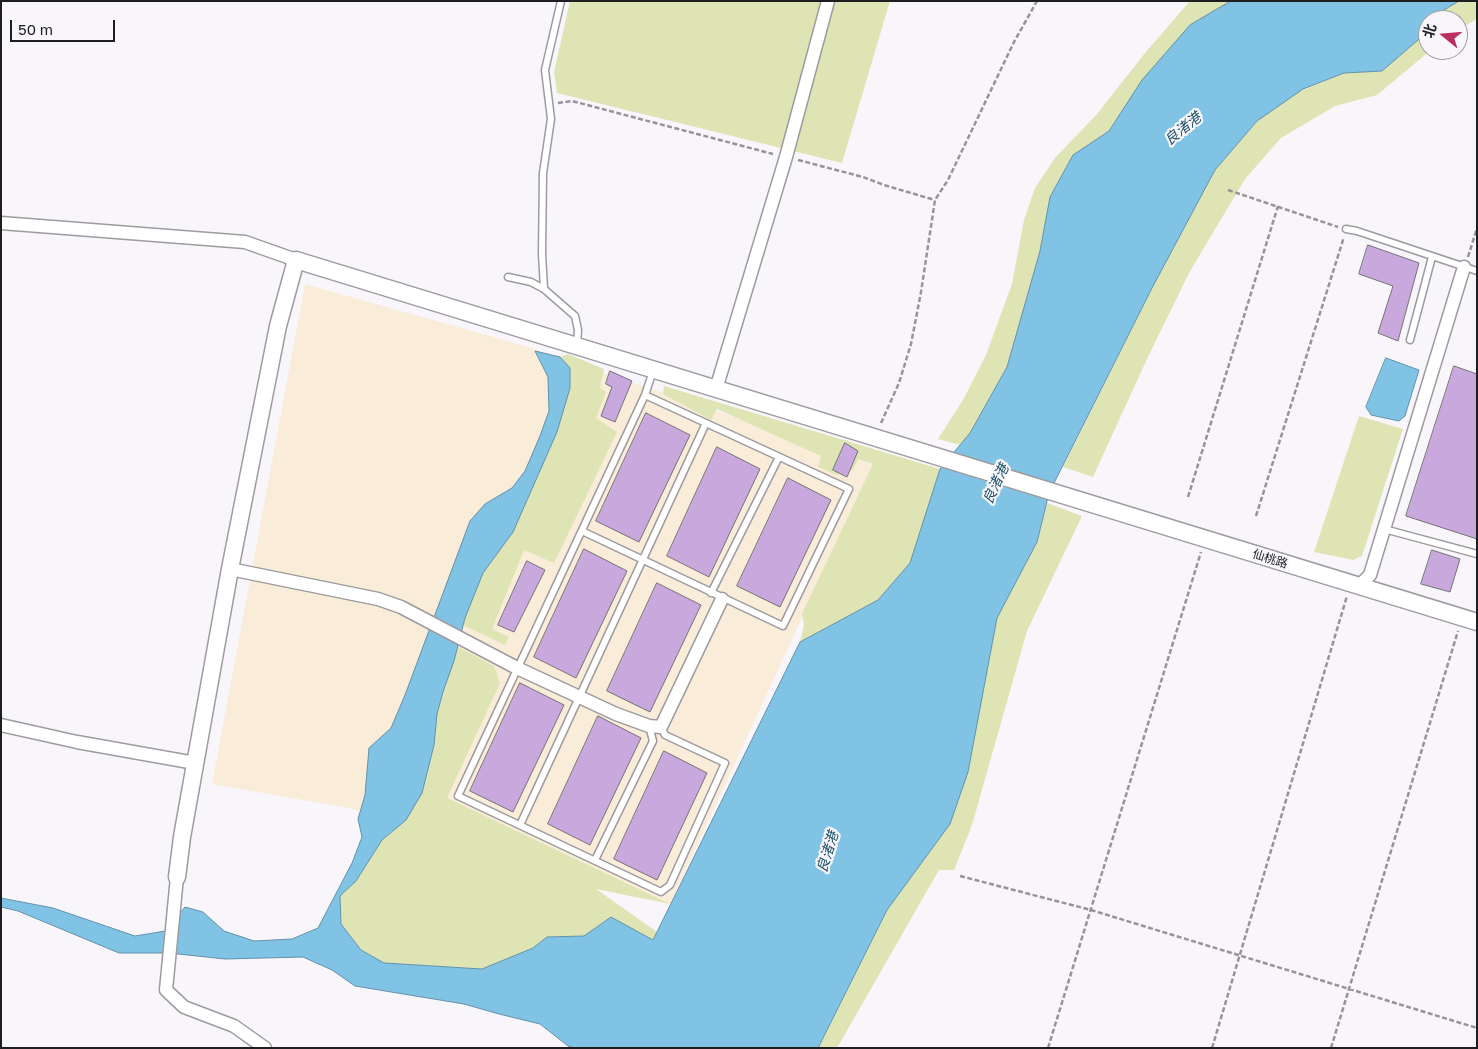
<!DOCTYPE html>
<html>
<head>
<meta charset="utf-8">
<style>
  body { margin:0 }
  #map { position:relative; width:1478px; height:1049px; overflow:hidden; background:#f9f6fb; font-family:"Golos Text","Noto Sans SC",sans-serif }
  canvas { display:block }
  .frame { position:absolute; inset:0; border:2px solid #1e1d1f; pointer-events:none }
  .north { position:absolute; left:1418px; top:10px; width:50px; height:50px; box-sizing:border-box; background:#f9f6fb; border:1px solid #a19fa3; border-radius:50%; rotate:287deg; font-size:14px; font-weight:700; line-height:20px; text-align:center; color:#1e1d1f }
  .north::after { content:''; display:block; margin:auto; width:18px; height:22px; background:#bd2f5f; clip-path:polygon(50% 0,100% 100%,50% 72%,0 100%) }
  .scale { position:absolute; left:10px; top:20px; width:105px; height:22px; box-sizing:border-box; border:2px solid #1e1d1f; border-top:0; padding-left:6px; font-size:15px; line-height:18px; white-space:nowrap; color:#1e1d1f; -webkit-text-stroke:4px #f9f6fb; paint-order:stroke }
</style>
</head>
<body>
<div id="map">
<canvas width="1478" height="1049"></canvas>
<div class="frame"></div>
<div class="north">北</div>
<div class="scale">50 m</div>
</div>
<script>
const c = document.querySelector('canvas').getContext('2d');
c.lineJoin = 'round';
function paint(path, color) {
  c.fillStyle = color;
  c.fill(path, 'evenodd');
}
function trace(path, color, width, dash) {
  c.strokeStyle = color;
  c.lineWidth = width;
  c.lineCap = dash ? 'butt' : 'round';
  c.setLineDash(dash || []);
  c.stroke(path);
}
function drawText(font, color, halo, rows, align = 'center') {
  c.font = font + ' "Golos Text","Noto Sans SC",sans-serif';
  c.lineWidth = 4.5;
  c.setLineDash([]);
  c.textBaseline = 'middle';
  c.strokeStyle = halo;
  c.fillStyle = color;
  for (const [text, x, y, turn = 0] of rows) {
    c.save();
    c.translate(x, y);
    c.rotate((+turn || 0) * Math.PI / 180);
    c.textAlign = isNaN(turn) ? turn : align;
    if (halo) c.strokeText(text, 0, 0);
    c.fillText(text, 0, 0);
    c.restore();
  }
}
const industrial = new Path2D(`
  M305 284 525 346 873 464 670 904 348 808 212 784Z`);
const green = new Path2D(`
  M570 1H890L842 163 557 93 554 72Z
  M1190 1H1231L1142 80 1109 131 1073 155 1050 197 1040 251 1007 367 970 433 960 445 938 439 963 400 986 355 1012 284 1024 220 1035 188 1055 158 1097 114 1145 53Z
  M1459 1H1477V19L1458 30V20H1436L1444 10Z
  M1428 29V50H1431L1377 95 1335 106 1281 138 1245 179 1189 273 1147 359 1093 477 1063 467 1152 288 1215 170 1274 102 1344 73 1382 71 1418 40Z
  M568 354 604 369 600 388 606 392 596 418 617 432 554 563 524 550 492 629 509 637 505 645 463 625 483 573 513 532 557 432 570 388V368L560 357Z
  M664 386 940 469 910 563 878 600 800 642 804 625 802 614 873 464 858 459 853 470 837 475 818 467 821 456 717 409 711 420 663 394Z
  M1359 416 1403 429 1362 556 1353 560 1314 552Z
  M1047 503 1082 516 1027 631 972 825 954 870H939L837 1048H818L887 910 950 824 968 772 997 618 1037 542Z
  M458 647 494 666 500 683 447 798 670 904 596 889 657 932 653 940 611 917 584 936 547 937 533 948 482 969 384 963 361 950 341 924 340 896 356 881 382 840 406 820 434 745 437 714Z`);
const water = new Path2D(`
  M1231 1H1459L1444 10 1436 20H1428V29L1418 40 1382 71 1344 73 1303 89 1257 121 1215 170 1152 288 1049 493 1037 542 997 618 968 772 950 824 887 910 818 1048H574L568 1046 540 1024 499 1014 464 1004 355 986 332 970 303 957 225 959 169 953H119L18 911 1 907V898L53 908 135 936 165 931 185 907 203 912 224 931 254 941 292 939 318 928 352 863 362 837 358 819 365 795 369 748 391 728 405 695 470 521 485 504 512 488 525 471 540 436 549 411 548 377 535 351 560 357 570 368V388L557 432 513 532 483 573 465 618 454 661 443 692 437 714 434 745 422 793 406 820 382 840 356 881 340 896 341 924 361 950 384 963 482 969 533 948 547 937 584 936 611 917 653 940 800 642 878 600 910 563 940 469 970 433 1007 367 1040 251 1050 197 1073 155 1109 131 1142 80 1190 25Z
  M1386 358 1419 370 1405 416 1399 421 1371 415 1366 407Z`);
const building = new Path2D(`
  M1368 245 1419 263 1398 341 1378 333 1393 286 1359 274Z
  M1454 366 1477 374V539L1406 516Z
  M610 371 632 381 615 422 601 416 612 387 606 384Z
  M646 413 690 435 639 542 596 521Z
  M845 443 858 451 847 477 833 470Z
  M717 447 760 469 709 577 667 556Z
  M788 478 831 500 780 607 737 586Z
  M584 549 627 571 576 678 534 657Z
  M1432 550 1460 559 1450 592 1421 584Z
  M527 561 545 570 514 632 498 625Z
  M657 583 701 605 650 712 607 691Z
  M520 683 564 705 513 812 470 791Z
  M598 716 641 738 590 845 548 824Z
  M664 751 707 773 657 880 614 859Z`);
const path = new Path2D(`
  M558 103 572 101 773 154
  M798 160 863 177 884 185 935 200
  M1228 190 1338 227
  M1468 257 1477 228
  M881 423 899 383 911 344 921 292 935 200 948 180 1014 42 1037 1
  M1188 497 1278 206
  M1256 516 1344 237
  M960 876 1091 910 1477 1028
  M1048 1048 1201 552
  M1212 1048 1347 596
  M1331 1048 1458 631`);
const service = new Path2D(`
  M1346 229 1357 231 1477 271
  M508 277 531 282 544 289 575 316 578 330 577 345
  M544 289 542 253 543 173 551 119 545 70 561 1
  M1410 340 1432 257
  M653 371 645 395 458 796 661 892 670 885 725 763 665 735 661 727
  M1384 529 1477 554
  M582 531 783 626 849 489 645 395
  M711 593 779 457
  M520 825 706 423
  M595 860 653 741 649 726`);
const minor = new Path2D(`
  M1 223 245 242 296 260
  M716 389 786 157 828 1
  M230 569 378 599 401 607 517 668 616 714 649 726 661 727 722 599
  M1359 586 1370 575 1464 267
  M1 725 77 742 195 763
  M177 877 166 990 184 1007 234 1026 265 1048`);
const tertiary = new Path2D(`
  M177 877 182 837 230 569 278 326 296 260 1477 622`);
const streetNames = [
  ["仙桃路",1270,559,17]
];
const waterNames = [
  ["良渚港",1183,129,-39],
  ["良渚港",996,484,-65],
  ["良渚港",828,852,-73]
];
paint(industrial, '#f9ecd8');
paint(green, '#dee4b4');
paint(water, '#80c3e4');
trace(water, '#6391a9', 1);
paint(building, '#c9a8de');
trace(building, '#747276', 1);
trace(service, '#9d9b9f', 9);
trace(minor, '#9d9b9f', 15);
trace(tertiary, '#9d9b9f', 19);
trace(path, '#969498', 2.5, [5, 2.5]);
trace(service, '#fff', 6);
trace(minor, '#fff', 12);
trace(tertiary, '#fff', 16);
drawText('12px', '#1e1d1f', '#f9f6fb', streetNames);
drawText('italic 14px', '#1b5169', '#f9f6fb', waterNames);
</script>
</body>
</html>
